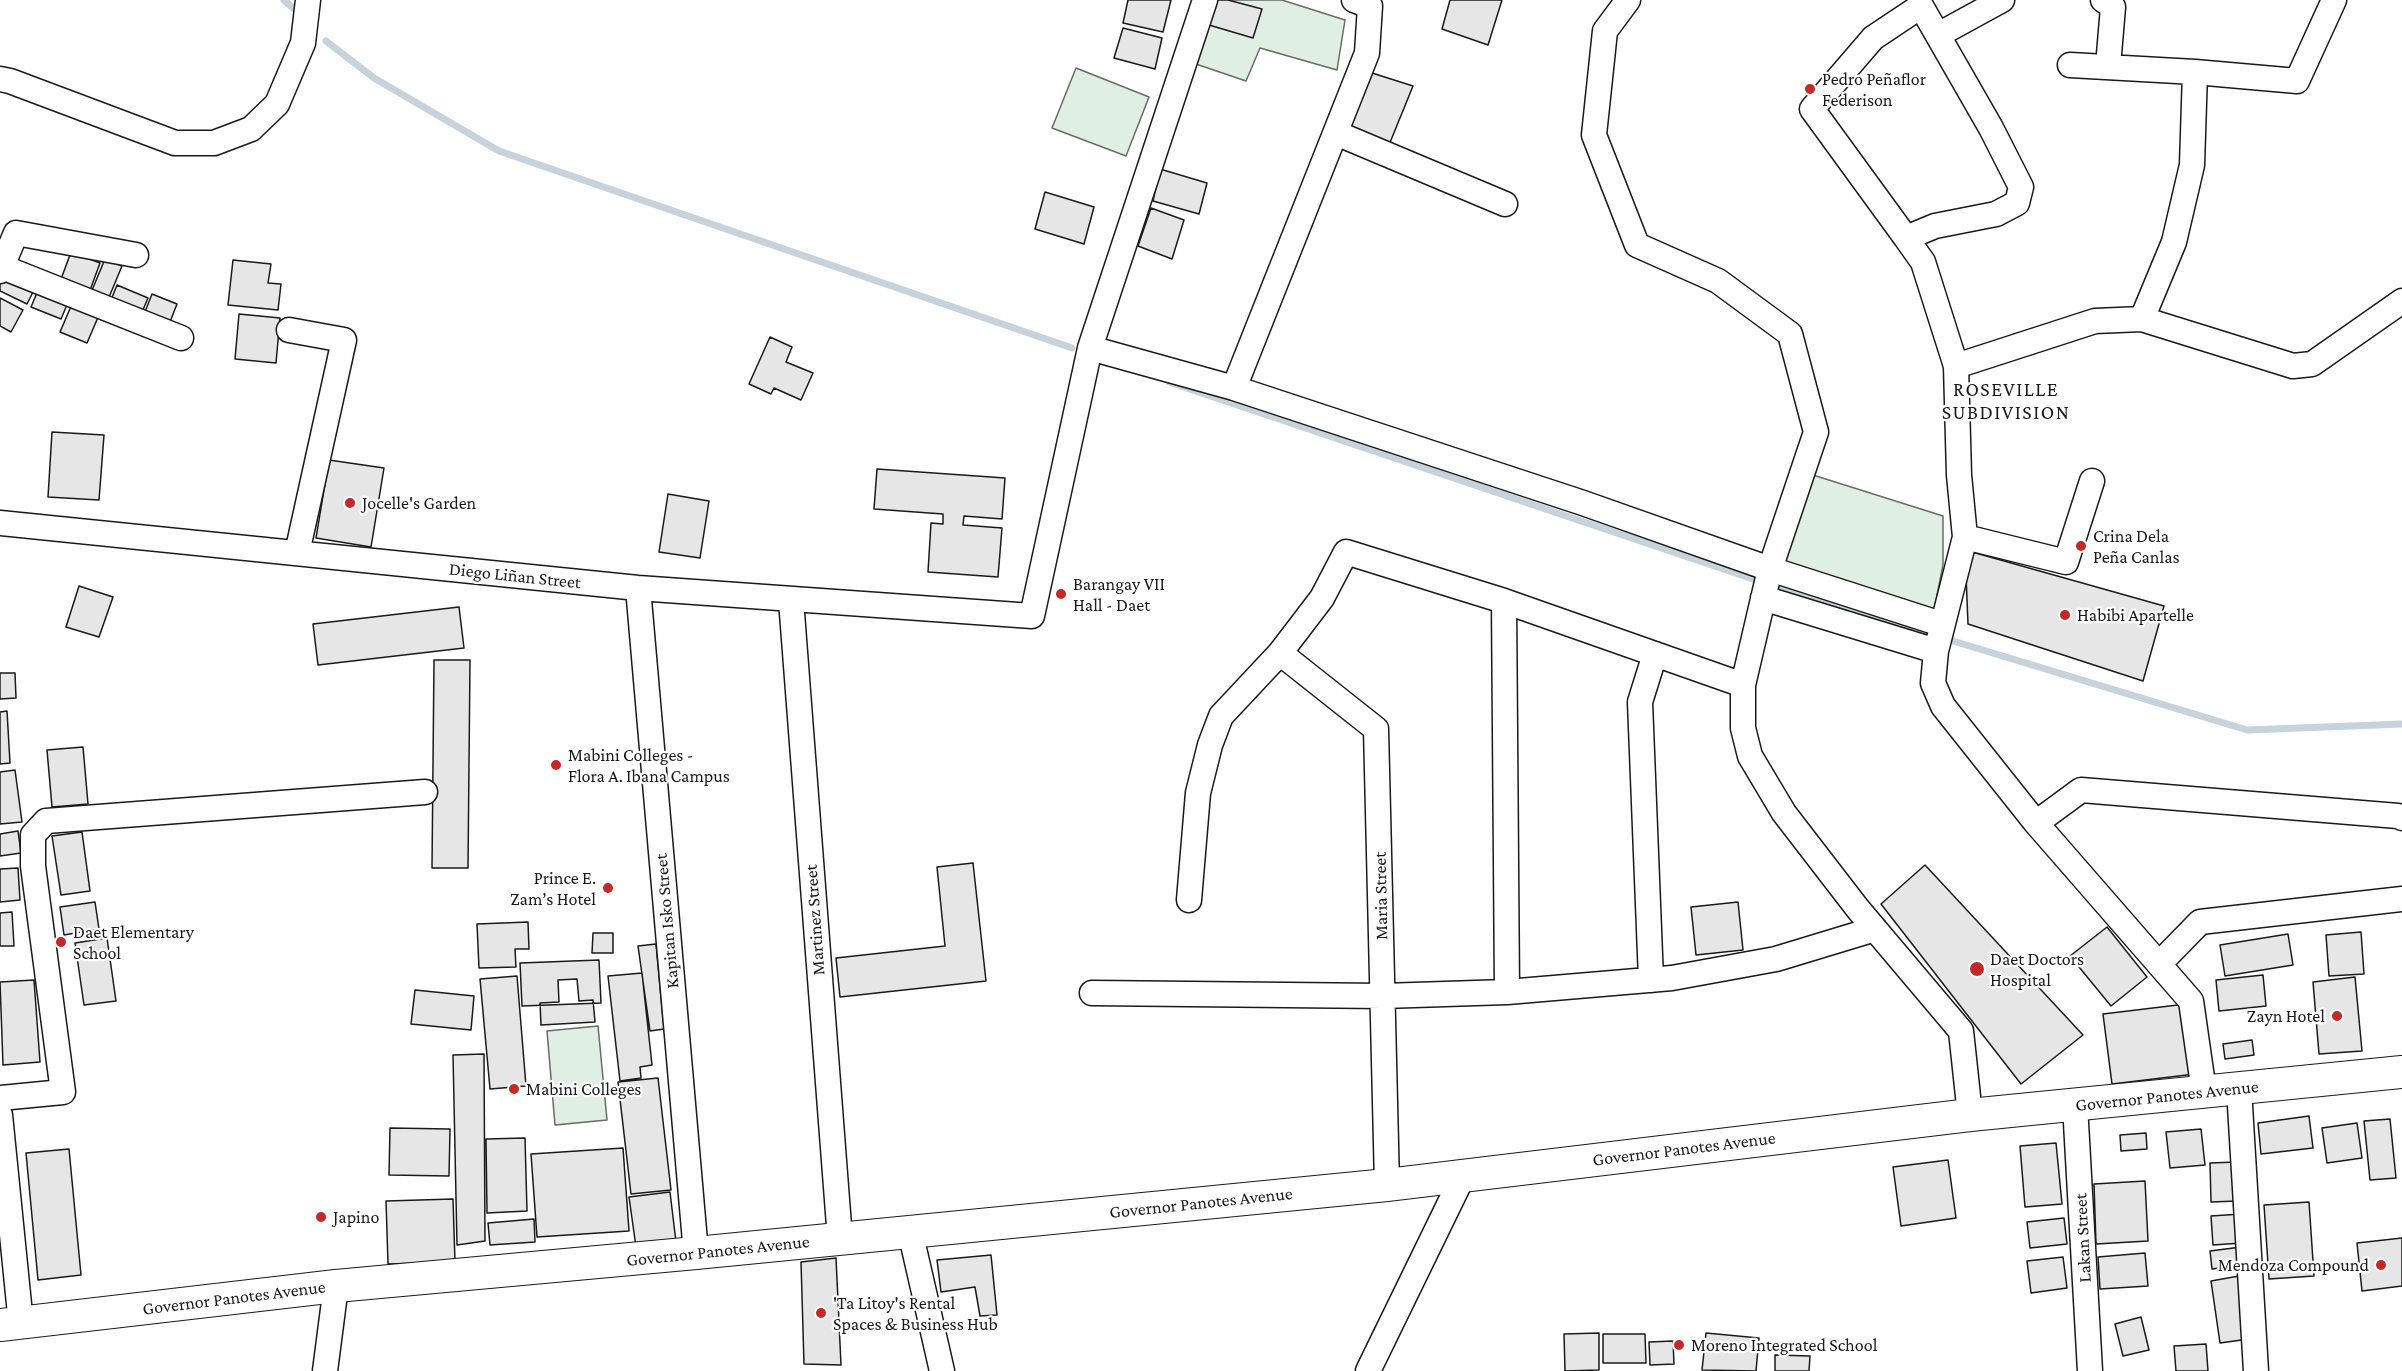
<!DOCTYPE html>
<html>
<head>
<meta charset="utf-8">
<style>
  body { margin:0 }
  canvas { display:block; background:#fff }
</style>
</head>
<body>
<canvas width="2402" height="1371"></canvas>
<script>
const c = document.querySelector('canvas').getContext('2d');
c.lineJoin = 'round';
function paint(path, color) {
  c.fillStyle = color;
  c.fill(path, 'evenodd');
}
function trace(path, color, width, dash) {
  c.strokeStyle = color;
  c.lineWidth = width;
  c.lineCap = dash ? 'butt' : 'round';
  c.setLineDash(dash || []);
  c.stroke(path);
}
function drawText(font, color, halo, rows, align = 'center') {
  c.font = font + ' "Crimson Pro",serif';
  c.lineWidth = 4.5;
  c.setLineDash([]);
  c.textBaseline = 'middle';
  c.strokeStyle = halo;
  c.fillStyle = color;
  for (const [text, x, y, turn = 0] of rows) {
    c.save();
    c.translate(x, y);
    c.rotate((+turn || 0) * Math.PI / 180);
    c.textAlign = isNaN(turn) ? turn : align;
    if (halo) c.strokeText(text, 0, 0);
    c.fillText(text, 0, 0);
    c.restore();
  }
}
const green = new Path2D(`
  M1214 0H1282L1345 20 1337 70 1260 48 1246 81 1193 63Z
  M1076 68 1149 97 1126 156 1052 128Z
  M1813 475 1943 516V565L1934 610 1784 565Z
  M598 1026 607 1120 555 1125 547 1031Z`);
const stream = new Path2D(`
  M284 0 300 14
  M326 41 374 78 499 151 1072 348
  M1169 382 1762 582
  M1781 588 1934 634
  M1953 641 2247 730 2402 724`);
const building = new Path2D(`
  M1128 0H1171L1163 32 1123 23Z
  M1216 0H1228L1262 9 1253 38 1209 25Z
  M1450 0H1502L1488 45 1442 29Z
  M1123 28 1162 38 1155 69 1114 58Z
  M1372 73 1413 86 1389 145 1349 130Z
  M1160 169 1207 183 1199 214 1153 201Z
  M1045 192 1094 207 1084 244 1035 229Z
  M1151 208 1184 220 1172 259 1138 246Z
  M71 252 100 263 89 293 60 282Z
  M105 259 122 266 107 302 90 295Z
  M233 260 271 264 268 283 281 284 278 310 228 305Z
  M5 273 35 288 27 304 0 291V282Z
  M117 285 148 298 140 317 109 305Z
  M39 288 69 300 61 319 31 307Z
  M152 294 177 304 168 327 143 317Z
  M0 298 23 310 11 332 0 326Z
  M72 304 99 315 87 343 60 332Z
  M239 314 280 318 276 363 235 359Z
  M770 337 792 347 786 362 813 373 801 400 774 388 771 394 749 384Z
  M52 432 104 435 99 500 48 497Z
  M329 460 384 468 371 547 316 538Z
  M877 469 1005 478 1002 519 964 516 963 525 1002 528 998 577 928 572 931 523 943 524V514L874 509Z
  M668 494 709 501 700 558 659 552Z
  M1965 550 2164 606 2143 681 1968 624Z
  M79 586 113 597 99 637 66 627Z
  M459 607 464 648 318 665 313 624Z
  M434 660H470L468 868H432Z
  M0 673H15L16 698 0 699Z
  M7 711 10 763 0 764V712Z
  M83 747 88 804 52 807 47 750Z
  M15 770 22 822 0 824V772Z
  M18 831 21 853 0 856V834Z
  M82 832 90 891 61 895 52 836Z
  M973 863 986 981 840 997 836 958 945 946 937 867Z
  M1925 865 2083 1035 2021 1084 1881 904Z
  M18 868 20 900 0 902V869Z
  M95 902 99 929 64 935 60 907Z
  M1738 902 1743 950 1696 955 1691 907Z
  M12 912 14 946H0V913Z
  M528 922 529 949H515L516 967 479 968 477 924Z
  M2107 927 2147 977 2111 1006 2070 956Z
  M2361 932 2364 974 2329 976 2326 935Z
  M593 933H613V953H592Z
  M2288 934 2293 965 2225 976 2220 945Z
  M107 938 116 1001 84 1005 75 943Z
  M656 944 664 1029 650 1031 638 946Z
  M599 960 601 1003 522 1006 520 963Z
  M642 973 652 1065 640 1067 641 1078 620 1081 608 976Z
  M2263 975 2266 1006 2219 1011 2216 980Z
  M517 976 526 1086 490 1089 480 979Z
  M2355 977 2362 1051 2319 1054 2313 982Z
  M577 979 579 1001 593 1000 595 1022 541 1025 540 1003 559 1002 558 980Z
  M34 980 40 1062 3 1065 0 982Z
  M415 990 474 996 471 1030 411 1024Z
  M2186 1004 2195 1074 2112 1084 2103 1014Z
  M2252 1040 2254 1055 2225 1059 2223 1044Z
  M484 1054 485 1241 457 1245 453 1055Z
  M658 1078 671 1190 631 1194 618 1082Z
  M2309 1116 2313 1148 2261 1154 2258 1123Z
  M2390 1119 2396 1178 2370 1180 2364 1121Z
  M2357 1123 2362 1158 2327 1163 2322 1128Z
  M390 1128 450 1129 449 1176 389 1175Z
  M2201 1129 2205 1165 2170 1168 2166 1132Z
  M2146 1133 2147 1149 2121 1151 2120 1135Z
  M525 1138 527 1211 487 1213 486 1139Z
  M2056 1143 2062 1204 2025 1207 2020 1146Z
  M623 1148 629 1231 537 1237 531 1154Z
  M69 1149 81 1275 38 1280 26 1153Z
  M1948 1160 1956 1218 1901 1226 1893 1167Z
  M2236 1162 2237 1201 2211 1202 2210 1163Z
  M2145 1181 2148 1241 2096 1244 2094 1184Z
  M670 1192 676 1242 636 1247 629 1197Z
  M453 1199 455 1262 388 1264 386 1201Z
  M2309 1202 2314 1276 2269 1279 2264 1205Z
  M2241 1214 2242 1243 2213 1245 2211 1216Z
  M2064 1218 2067 1244 2030 1248 2027 1222Z
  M534 1219 535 1242 490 1245 488 1223Z
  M2402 1238V1286L2362 1291 2357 1243Z
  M2241 1247 2243 1265 2212 1269 2210 1251Z
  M2145 1253 2148 1286 2100 1289 2098 1257Z
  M991 1255 997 1315 980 1316 975 1287 941 1292 937 1260Z
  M2063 1257 2067 1288 2031 1293 2027 1261Z
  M836 1258 841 1365 804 1364 801 1262Z
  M2239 1276 2249 1339 2220 1343 2211 1281Z
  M2141 1317 2149 1350 2123 1356 2115 1324Z
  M1599 1333V1370L1565 1371 1564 1334Z
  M1706 1333 1759 1338 1756 1371 1702 1370Z
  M1603 1334H1645L1646 1363H1603Z
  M1673 1341 1674 1364 1650 1365 1649 1342Z
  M2206 1344 2208 1371H2176L2174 1346Z
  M1775 1355 1810 1356 1809 1371H1775Z`);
const minor = new Path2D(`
  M1628 0 1605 31 1594 135 1637 245 1718 281 1790 334 1816 432 1770 569 1743 685V728L1750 756 1784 813 1858 909 1961 1031 1970 1115
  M2103 0 2113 7 2108 66
  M1938 35 2002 0
  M2070 65 2195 72 2297 81 2334 0
  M0 79 10 81 175 143H214L251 129 277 104 303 43 308 0
  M1336 133 1505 204
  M1906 238 1812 109 1873 38 1921 6 1991 128 2021 187 2017 203 1996 214 1935 226 1906 238 1923 262 1956 366 1959 475 1965 537 1936 651 1933 683 1943 706 2036 823 2191 1001 2204 1092
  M2 267 181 338
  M0 271 16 233 136 255
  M2142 319 2174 242 2192 165 2195 72
  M289 330 344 340 297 553
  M1090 348 1234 388 1583 503 1770 569 1941 624
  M1956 366 2095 321 2142 319 2293 366 2312 364 2402 301
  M1234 388 1367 53 1370 6 1354 0
  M0 523 638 588 1032 616 1090 348 1205 0
  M1965 537 2066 562 2092 481
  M638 588 696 1253
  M1763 598 1936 651
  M791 600 840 1239
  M1504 601 1507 992
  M1280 653 1376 729 1387 1185
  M2036 823 2081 790 2398 816 2402 818
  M1189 900 1198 793 1210 745 1221 716 1280 653 1322 598 1346 552 1504 601 1743 685
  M2160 963 2200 922 2402 899
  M1651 980 1640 702 1655 654
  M1092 993 1383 996 1507 992 1672 978 1776 959 1875 929
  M2239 1089 2256 1371
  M0 1098 63 1092 33 866V835L46 821 425 792
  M2075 1105 2090 1371
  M0 1115 21 1324
  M910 1231 942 1371
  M325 1371 336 1286
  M1368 1371 1463 1176`);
const major = new Path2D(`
  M0 1325 336 1286 696 1253 1387 1185 1970 1115 2402 1072`);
const markers = [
  [1810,89,6,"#c62828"],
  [350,503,6,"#c62828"],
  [2081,546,6,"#c62828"],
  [1061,594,6,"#c62828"],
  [2065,615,6,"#c62828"],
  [556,765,6,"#c62828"],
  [608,888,6,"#c62828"],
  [61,942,6,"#c62828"],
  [1977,969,8,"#c62828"],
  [2337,1016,6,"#c62828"],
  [514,1089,6,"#c62828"],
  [321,1217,6,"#c62828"],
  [2381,1265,6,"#c62828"],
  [821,1313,6,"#c62828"],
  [1679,1345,6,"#c62828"]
];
const poiNames = [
  ["Pedro Peñaflor",1822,79],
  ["Federison",1822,100],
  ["Jocelle's Garden",362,503],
  ["Crina Dela",2093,536],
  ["Peña Canlas",2093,557],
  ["Barangay VII",1073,584],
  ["Hall - Daet",1073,605],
  ["Habibi Apartelle",2077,615],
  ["Mabini Colleges -",568,755],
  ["Flora A. Ibana Campus",568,776],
  ["Prince E.",596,878,"right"],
  ["Zam’s Hotel",596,899,"right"],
  ["Daet Elementary",73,932],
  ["School",73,953],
  ["Daet Doctors",1990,959],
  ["Hospital",1990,980],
  ["Zayn Hotel",2325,1016,"right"],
  ["Mabini Colleges",526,1089],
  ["Japino",333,1217],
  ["Mendoza Compound",2369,1265,"right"],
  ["'Ta Litoy's Rental",833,1303],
  ["Spaces & Business Hub",833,1324],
  ["Moreno Integrated School",1691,1345]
];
const streetNames = [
  ["Diego Liñan Street",515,576,6],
  ["Maria Street",1381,896,-91],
  ["Martinez Street",815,920,-94],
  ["Kapitan Isko Street",667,921,-95],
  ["Governor Panotes Avenue",2167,1096,-6],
  ["Governor Panotes Avenue",1684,1149,-7],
  ["Governor Panotes Avenue",1201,1203,-6],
  ["Lakan Street",2083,1238,-93],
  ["Governor Panotes Avenue",718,1251,-6],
  ["Governor Panotes Avenue",234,1298,-7]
];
const neighbourhoodNames = [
  ["ROSEVILLE",2006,390],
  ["SUBDIVISION",2006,413]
];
paint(green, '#e0efe3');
trace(green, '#6a6a6a', 1.5);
trace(stream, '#c6d2dc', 7);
paint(building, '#e6e6e6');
trace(building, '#1a1a1a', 1.5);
trace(minor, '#1a1a1a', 27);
trace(major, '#1a1a1a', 34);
trace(minor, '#fff', 24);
trace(major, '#fff', 32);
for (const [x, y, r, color] of markers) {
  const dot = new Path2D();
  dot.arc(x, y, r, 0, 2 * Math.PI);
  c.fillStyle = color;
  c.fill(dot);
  trace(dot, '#fff', 2);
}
drawText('18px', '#1a1a1a', '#fff', poiNames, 'left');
drawText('18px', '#1a1a1a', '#fff', streetNames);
c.letterSpacing = '1.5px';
drawText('20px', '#1a1a1a', '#fff', neighbourhoodNames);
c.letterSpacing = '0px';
</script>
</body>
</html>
